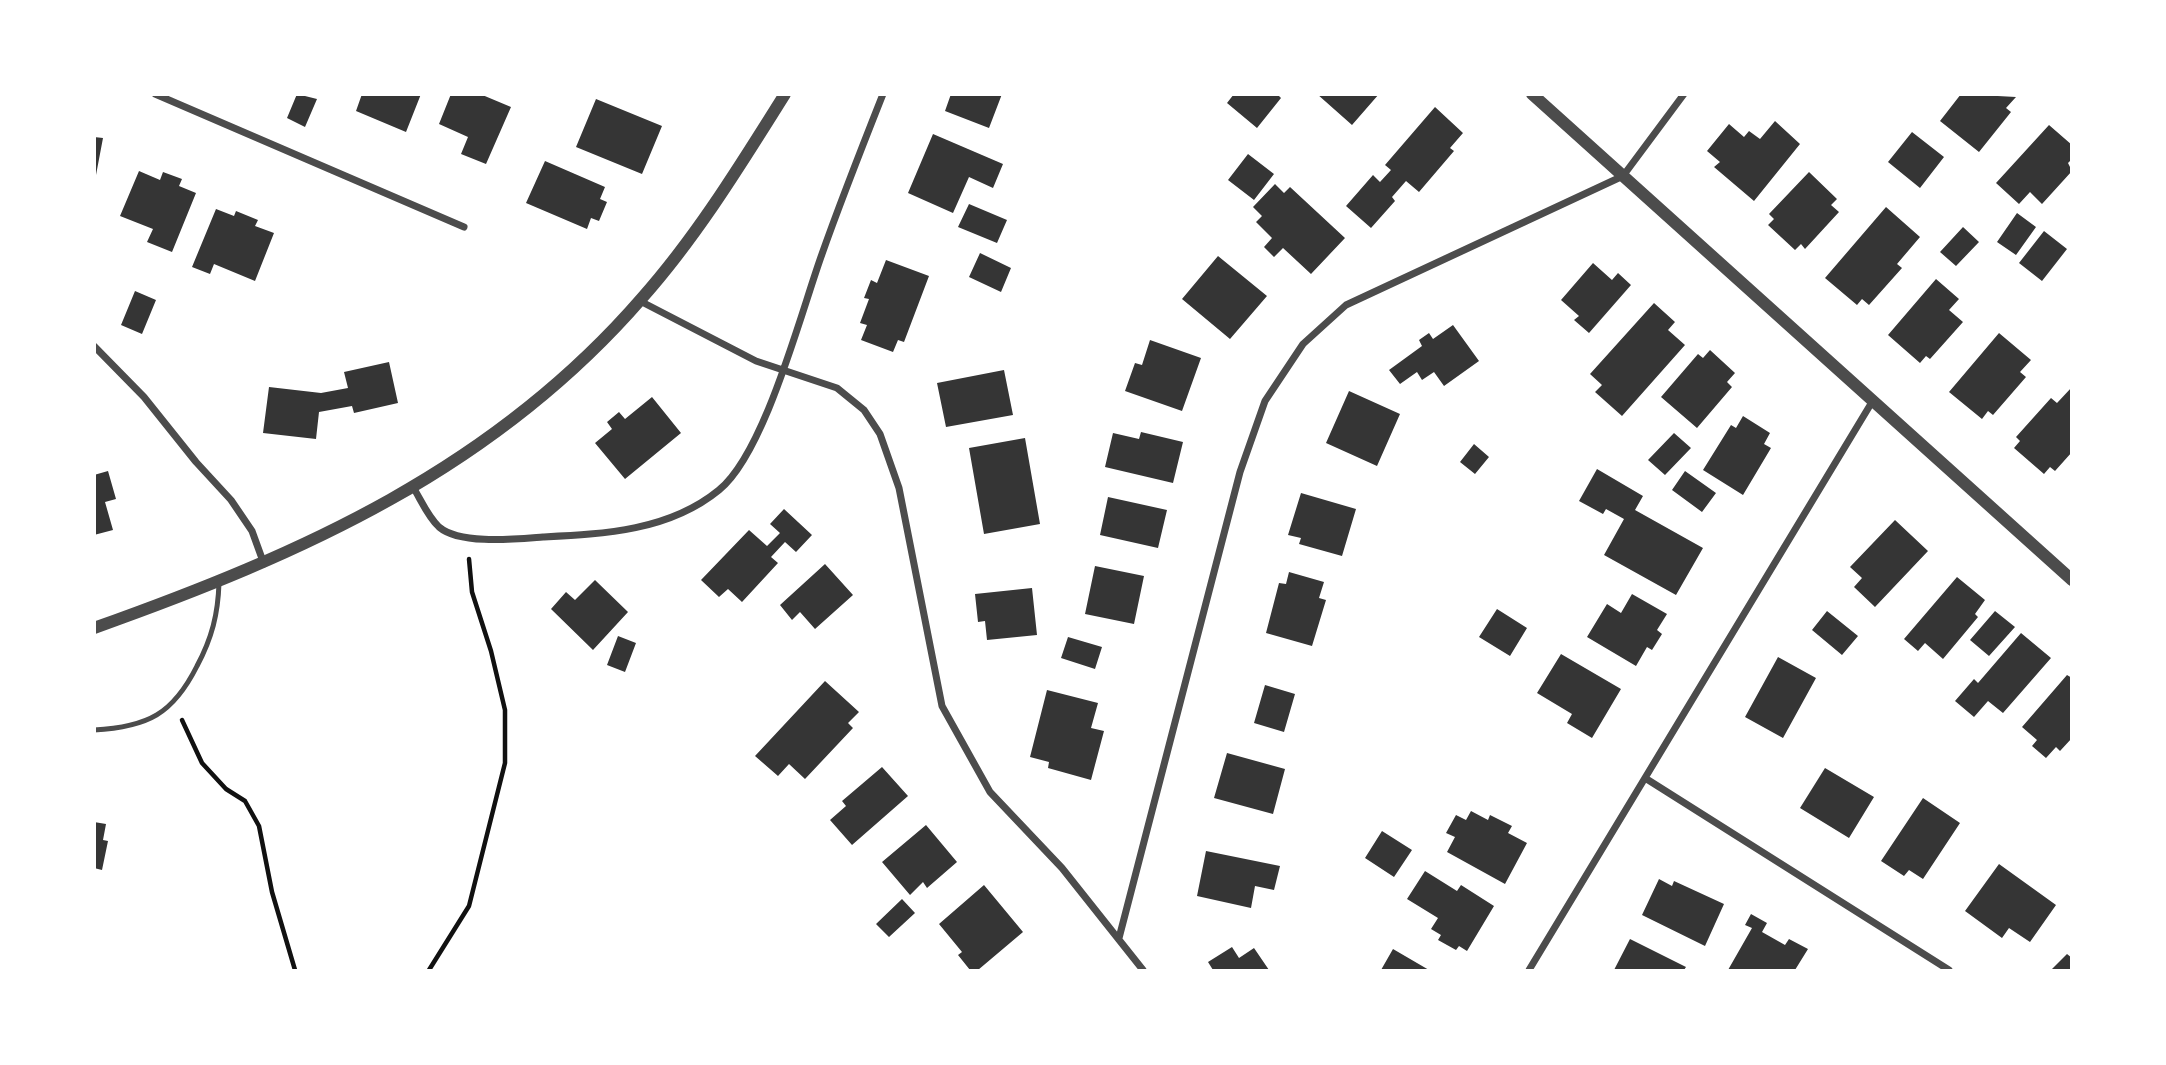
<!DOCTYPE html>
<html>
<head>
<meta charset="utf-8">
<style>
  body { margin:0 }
  #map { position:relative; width:2166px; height:1065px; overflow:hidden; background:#fff; font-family:"Roboto Serif",serif }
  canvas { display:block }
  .frame { position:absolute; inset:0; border:96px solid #fff; pointer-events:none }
</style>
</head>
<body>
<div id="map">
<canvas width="2166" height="1065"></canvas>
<div class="frame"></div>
</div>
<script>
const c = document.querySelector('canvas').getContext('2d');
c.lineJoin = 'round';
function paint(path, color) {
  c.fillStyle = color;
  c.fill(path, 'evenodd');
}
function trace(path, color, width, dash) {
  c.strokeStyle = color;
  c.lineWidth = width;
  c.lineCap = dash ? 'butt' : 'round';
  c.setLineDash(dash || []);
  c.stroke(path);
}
const building = new Path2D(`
  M297 94 317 99 305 127 287 118Z
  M362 94H421L406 132 356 111Z
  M451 94H480L511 107 486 164 461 154 468 137 439 124Z
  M951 94H1002L989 128 945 111Z
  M1234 94H1277L1281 98 1257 128 1227 103Z
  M1317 94H1379L1352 125Z
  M1961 94 2016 97 2006 108 2011 112 1979 152 1940 121Z
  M596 99 662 126 642 174 576 147Z
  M1435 107 1463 133 1450 148 1454 151 1419 192 1406 181 1392 197 1395 201 1371 228 1346 206 1373 175 1380 182 1391 170 1385 165Z
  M1775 121 1800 144 1754 201 1714 167 1720 162 1707 151 1729 124 1744 137 1749 131 1760 139Z
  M2049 125 2072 145V159L2068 163 2072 171 2042 204 2030 192 2019 204 1996 183Z
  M1912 132 1944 157 1920 188 1888 162Z
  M933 134 1003 164 993 188 969 177 953 213 908 193Z
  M94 137 103 138 96 175H94Z
  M1248 154 1274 174 1254 200 1228 180Z
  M545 161 605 187 600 199 607 202 599 221 591 218 587 229 526 203Z
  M139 171 160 180 163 172 182 179 179 186 196 193 172 252 147 242 153 229 120 216Z
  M1809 172 1837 199 1831 205 1839 212 1805 249 1801 244 1795 250 1768 225 1774 219 1769 214Z
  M1275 184 1284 193 1290 187 1345 238 1311 274 1283 248 1274 257 1264 247 1272 238 1256 222 1262 216 1253 207Z
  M969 204 1007 220 997 243 958 227Z
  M1886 207 1920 237 1897 264 1902 268 1869 305 1862 299 1857 305 1825 278Z
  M216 209 234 216 236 211 258 220 255 226 274 233 255 281 214 264 210 274 192 267Z
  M2017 213 2036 227 2016 255 1997 242Z
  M1963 227 1979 242 1956 266 1940 252Z
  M2044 231 2067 249 2042 281 2019 263Z
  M980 253 1011 268 1001 292 969 277Z
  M1218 256 1267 296 1230 339 1182 299Z
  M886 260 929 276 904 342 898 340 893 352 861 340 867 325 860 323 869 299 864 298 871 280 877 283Z
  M1593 263 1612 280 1618 273 1631 285 1589 333 1574 320 1579 316 1561 300Z
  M1936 279 1959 299 1949 310 1963 322 1930 359 1926 356 1920 363 1888 335Z
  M135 291 156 300 142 334 121 325Z
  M1654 303 1675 322 1668 330 1685 345 1622 416 1595 392 1602 385 1590 374Z
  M1453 325 1479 361 1444 386 1434 372 1422 380 1417 372 1400 384 1389 370 1422 346 1419 340 1429 333 1433 339Z
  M1999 333 2031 360 2020 372 2026 377 1993 415 1988 411 1982 419 1949 392Z
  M1150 340 1201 358 1182 411 1125 391 1135 363 1142 365Z
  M1710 350 1735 373 1727 382 1732 387 1697 428 1661 397 1698 354 1703 358Z
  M389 362 398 403 354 413 352 406 319 412 316 439 263 433 269 387 321 393 348 388 344 372Z
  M1004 370 1013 415 946 427 937 383Z
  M2072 387V452L2055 471 2050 467 2044 474 2014 448 2020 441 2016 437 2051 398 2057 403Z
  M1349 391 1400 414 1377 466 1326 443Z
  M652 397 681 433 625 479 595 443 612 429 607 422 619 412 625 419Z
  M1743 416 1770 433 1764 444 1771 448 1743 495 1703 470 1731 425 1736 428Z
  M1141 432 1183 442 1173 483 1105 467 1113 433 1139 439Z
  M1674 433 1691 448 1665 475 1648 460Z
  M1025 438 1040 524 984 534 969 448Z
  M1474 444 1489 457 1475 474 1460 462Z
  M1597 469 1643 496 1635 510 1703 548 1676 595 1604 555 1624 519 1606 509 1603 514 1579 501Z
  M108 471 116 499 105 502 113 530 94 535V475Z
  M1685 471 1716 493 1702 512 1672 490Z
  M1301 493 1356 509 1342 556 1299 544 1301 538 1288 535Z
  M1108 497 1167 510 1158 548 1100 535Z
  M784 509 812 535 796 552 785 542 771 557 778 563 742 602 728 589 719 597 701 580 749 530 767 546 780 533 770 524Z
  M1895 520 1928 551 1875 607 1854 587 1862 578 1850 567Z
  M825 564 853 595 815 629 800 612 792 620 780 605Z
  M1095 566 1144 576 1134 624 1085 614Z
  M1289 572 1324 582 1319 598 1326 600 1312 646 1266 633 1279 583 1286 584Z
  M1957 577 1985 600 1975 614 1978 617 1943 659 1925 643 1918 651 1904 639Z
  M595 580 628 612 593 650 551 609 566 592 575 600Z
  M1032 588 1037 635 987 640 985 621 978 622 975 594Z
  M1632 594 1667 614 1657 630 1662 634 1652 650 1647 647 1636 666 1587 637 1607 604 1621 613Z
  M1497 609 1527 628 1510 656 1479 637Z
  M1827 611 1858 636 1842 655 1812 630Z
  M1995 611 2015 627 1989 656 1970 640Z
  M2021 633 2051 658 2003 713 1988 701 1974 717 1955 701 1974 679 1978 683Z
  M618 636 636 643 625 672 607 665Z
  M1068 637 1102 647 1095 669 1061 658Z
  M1561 654 1621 689 1592 738 1567 723 1572 714 1537 693Z
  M1778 657 1816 678 1783 738 1745 717Z
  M2067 675 2072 678V738L2060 751 2056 747 2046 758 2032 746 2037 740 2022 727Z
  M825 681 859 712 848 723 853 728 805 779 789 764 778 776 755 756Z
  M1265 685 1295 694 1284 732 1254 723Z
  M1047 690 1098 703 1091 728 1104 731 1091 780 1048 768 1049 762 1030 757Z
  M1227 753 1285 769 1273 814 1214 798Z
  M882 767 908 796 852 845 830 820 846 806 842 801Z
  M1825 768 1874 797 1849 838 1800 808Z
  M1923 798 1960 823 1923 879 1909 870 1904 876 1881 861Z
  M1471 811 1488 820 1490 815 1512 826 1508 833 1527 843 1505 884 1447 852 1455 837 1446 833 1456 815 1466 820Z
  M94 822 106 824 103 840 108 841 102 870 94 868Z
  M926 825 957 862 927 888 923 882 910 895 882 862Z
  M1382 831 1412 850 1394 877 1365 858Z
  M1206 851 1280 866 1274 890 1255 886 1251 908 1197 896Z
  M1999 864 2056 905 2030 942 2009 928 2002 938 1965 911Z
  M1425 871 1457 891 1461 885 1494 906 1467 951 1459 946 1456 950 1438 940 1441 935 1431 929 1438 918 1407 899Z
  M1659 879 1672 886 1674 881 1724 904 1705 946 1642 915Z
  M984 885 1023 932 978 970H970L958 955 962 952 939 924Z
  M902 899 915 913 889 937 876 924Z
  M1751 914 1767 923 1762 932 1785 945 1789 939 1808 949 1795 970H1728L1752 928 1745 925Z
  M1630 939 1686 967 1684 970H1614Z
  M1232 947 1239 958 1254 948 1269 970H1213L1208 962Z
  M1393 949 1429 970H1381Z
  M2067 954 2072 958V970H2051Z`);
const path = new Path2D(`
  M182 720 202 763 226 789 245 801 259 826 272 892 295 970
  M429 970 469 906 505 763V710L491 651 472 592 469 559`);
const service = new Path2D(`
  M94 730C148 727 173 714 197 666 212 638 218 614 219 583`);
const minor = new Path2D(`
  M155 94 464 227
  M640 301 756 361 837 388 864 410 880 434 899 488 942 706 990 792 1062 868 1143 970
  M94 346 144 397 196 462 231 500 252 531 264 564
  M413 487C421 500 428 517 439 527 460 545 516 539 543 537 604 534 669 531 719 490 765 453 801 312 822 254 841 200 862 147 883 94
  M1645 778 1949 970
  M1119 938 1240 472 1265 401 1303 344 1346 305 1623 176 1684 94
  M1529 970 1872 402`);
const tertiary = new Path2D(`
  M1532 94 2072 580
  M94 628C302 554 494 469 642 298 697 236 741 164 785 94`);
paint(building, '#353535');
trace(path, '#111', 4.5);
trace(service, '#4c4c4c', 5);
trace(minor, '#4c4c4c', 7);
trace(tertiary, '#4c4c4c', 12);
</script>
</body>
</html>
